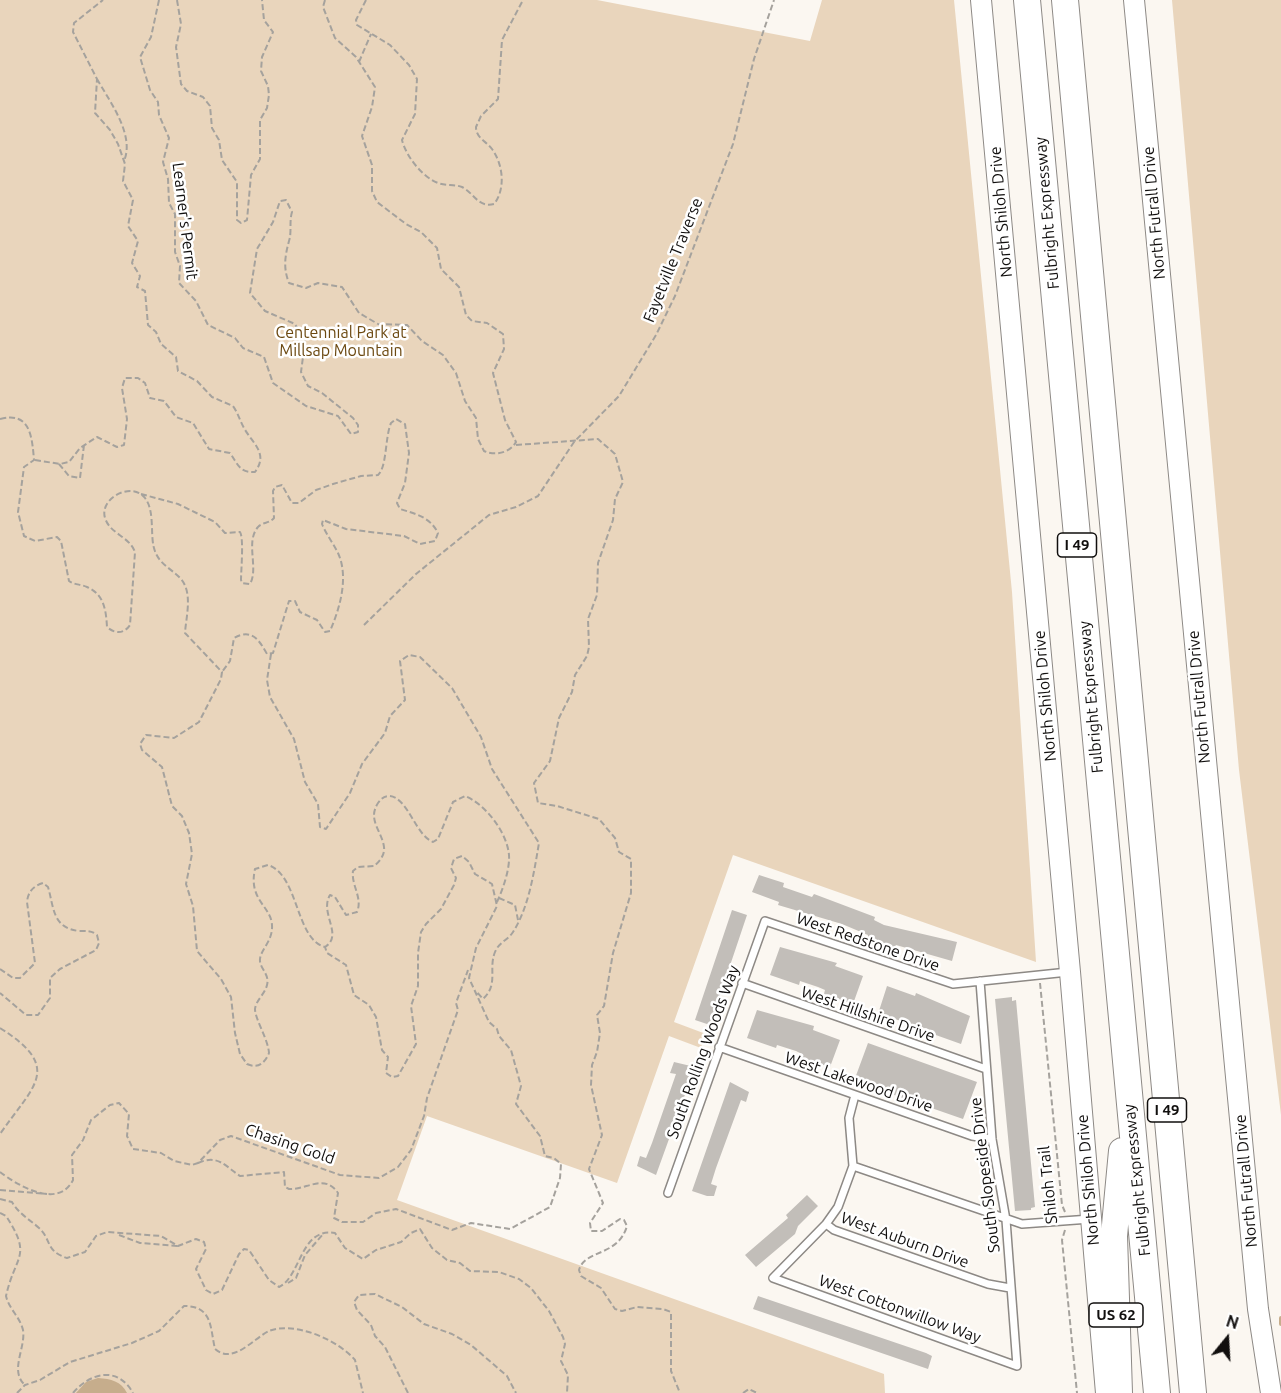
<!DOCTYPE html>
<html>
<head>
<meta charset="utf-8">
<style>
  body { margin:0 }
  #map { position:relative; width:1281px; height:1393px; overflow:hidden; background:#fbf7f1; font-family:Ubuntu,sans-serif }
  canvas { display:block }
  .north { position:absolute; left:1197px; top:1309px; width:60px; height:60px; -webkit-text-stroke:4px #fff; paint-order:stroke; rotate:18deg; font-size:16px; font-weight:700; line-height:24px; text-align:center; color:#110f0e }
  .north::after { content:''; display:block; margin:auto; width:21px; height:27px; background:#110f0e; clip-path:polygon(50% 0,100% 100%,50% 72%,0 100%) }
</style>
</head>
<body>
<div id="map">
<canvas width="1281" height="1393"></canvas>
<div class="north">N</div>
</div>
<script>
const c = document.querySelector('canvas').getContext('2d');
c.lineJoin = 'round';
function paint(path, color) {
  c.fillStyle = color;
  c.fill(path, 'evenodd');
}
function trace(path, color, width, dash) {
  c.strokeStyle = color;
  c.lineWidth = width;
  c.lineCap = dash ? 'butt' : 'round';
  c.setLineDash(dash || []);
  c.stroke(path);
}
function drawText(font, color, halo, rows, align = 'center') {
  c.font = font + ' Ubuntu,sans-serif';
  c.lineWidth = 5;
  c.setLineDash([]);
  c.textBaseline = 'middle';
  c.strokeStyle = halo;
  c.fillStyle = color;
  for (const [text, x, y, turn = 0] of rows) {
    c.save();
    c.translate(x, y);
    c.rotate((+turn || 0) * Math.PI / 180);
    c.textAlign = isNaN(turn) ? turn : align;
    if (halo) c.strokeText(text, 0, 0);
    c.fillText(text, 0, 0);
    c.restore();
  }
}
const green = new Path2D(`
  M0 0H597L810 41 822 0H954L1012 592 1036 962 733 855 674 1022 706 1034 701 1048 669 1036 617 1183 427 1116 397 1200 884 1374 885 1393H0Z
  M1172 0H1281V1115L1239 770Z`);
const water = new Path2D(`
  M98 1378C111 1379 121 1381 127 1393H76L86 1382Z`);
const stream = new Path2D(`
  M1281 1318V1324`);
const building = new Path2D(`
  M759 875 784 883 783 887 812 897 814 894 875 917 874 920 884 925 957 942 952 961 896 945 895 948 867 939 868 935 842 924 778 905 779 902 752 892Z
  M732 910 747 915 710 1025 695 1020Z
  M780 947 837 963 835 966 863 976 853 1004 824 994 825 990 818 987 800 981 799 985 770 975Z
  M887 986 915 996 916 993 970 1016 961 1044 933 1034 934 1031 878 1014Z
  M1012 997V1001L1016 1000 1035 1207 1031 1208V1210L1015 1211 995 999Z
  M757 1010 814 1026 813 1030 840 1040 830 1067 801 1058 802 1054 796 1051 777 1045 776 1048 747 1038Z
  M868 1043 977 1082 963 1119 854 1081Z
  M674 1062 695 1067 656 1175 637 1166 640 1156 646 1158 652 1143 676 1074 670 1073Z
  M730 1082 749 1092 746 1102 741 1100 716 1168 711 1184 717 1186 714 1196H707L692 1191Z
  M807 1195 818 1206 798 1226 795 1234 756 1267 745 1255 788 1218 786 1215Z
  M758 1296 926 1353 932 1356 928 1369 753 1309Z`);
const path = new Path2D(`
  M159 0 151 37 140 57 150 90 158 102 159 115 169 138 163 162 168 179 169 203 175 214V252L180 266 179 283 196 301 208 325 235 338 243 348 264 357 273 383 306 406 338 416 351 434 358 432V425L353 418 322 393 308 386 301 372 305 342 295 324 265 311 250 293 257 249 273 222 280 201 286 200 292 212C289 222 292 232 289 241 285 256 283 268 289 283L306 288 318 283 342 287 359 313 378 324 407 325 422 341 443 355 456 373 465 401 476 418 478 439 484 451C495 456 510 453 516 442L505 420 493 373 504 349 503 334 487 323 472 321 466 315 459 287 441 269 437 248 421 232 406 224 377 202 372 191V165L362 136 372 107 375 87 356 57 335 38 323 7 325 0
  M177 0 181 24 176 47 181 84 187 91 203 97 210 106 212 128 219 140 222 160 237 182V220L241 223 247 220 251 175 260 159V120L267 108 269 95 268 86 261 71 262 57 273 32 264 20 262 0
  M366 0 356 20 357 25 390 45 409 65 417 79 415 114 402 140C406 156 422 177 438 183 446 186 454 184 462 187 474 193 478 208 494 204 506 189 503 164 492 149 486 141 476 138 476 127L481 116 498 99 502 40 523 0
  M359 62 371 34
  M97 79C110 102 135 135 124 161
  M0 419C30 411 32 436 34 460L24 467 18 512 24 536 35 541 57 537 61 541 69 581C75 585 80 584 87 587 104 594 106 610 107 627 115 634 124 634 130 625L135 552C129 536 110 534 105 518 99 498 132 481 145 498 155 511 150 534 154 548 158 564 171 568 181 579 193 593 186 617 185 633L222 672 221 679 199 722 174 738 146 735 140 744 142 750 162 767 172 806 182 816 189 833 192 854 186 884 193 906 197 951 221 979 231 997 235 1033 240 1054 247 1064C258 1069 265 1063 269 1053 268 1039 255 1019 255 1009 256 1000 265 994 267 985 270 974 259 968 260 959 261 949 273 941 272 925 271 906 248 900 255 869L268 865C299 875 295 939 325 947 344 935 319 913 330 895L335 897 346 915 357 912C363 898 351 885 353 871L358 867 374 866C380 861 385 855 384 847 382 831 367 820 378 803 381 799 384 796 389 796 408 797 415 835 433 842L438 839 453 802 465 796C485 804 507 832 509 855 510 869 503 889 497 902
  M516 445 598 439 615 454 623 482 615 499 613 520 598 563 597 595 588 619 589 647 587 656 575 675 572 692 559 718 550 761 534 783 538 803 557 806 599 819 615 838 619 852 631 859V893L613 953 604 1006 597 1015 600 1033 597 1052 592 1065 591 1085 602 1135 589 1169 603 1203 590 1223 591 1231H602L620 1219 624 1220 627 1226C618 1257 585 1249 579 1270L581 1276 601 1288 615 1309 622 1311 637 1307 663 1309 671 1312V1371L680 1393
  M35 460 60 464 69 462 80 448 97 437 117 447 124 445 127 419 122 388 125 378H138L145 383 150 398 164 401 176 417 193 423 209 449 230 453C238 464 239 473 255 472 269 453 252 443 244 428 240 421 238 413 233 406L212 397 197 381 178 371 176 357 161 344 156 332 148 325 145 291 137 287 140 276 132 263 138 241 128 226 133 200 123 181 125 164 118 144 110 130 95 113 97 79 73 32 74 23 103 0
  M59 464 69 476 80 478 84 445
  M141 494 178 504 215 522 225 533 240 532C244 538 241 571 241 580L242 583 250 584C259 568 245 542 258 527 262 522 269 524 274 518L273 491 275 487 282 485 292 503H299L316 490 333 484 361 476 378 475C387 467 385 437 391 423L396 419 405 424 409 453 405 483 397 503 400 509C416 514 430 517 438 533L435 541 420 544 404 536 346 529 323 520 322 524C326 534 333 543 338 553 349 577 340 608 330 631L325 632 317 620 300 612 295 601H289L273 653 267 654C259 640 252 628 234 638L230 661 222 672
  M364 625 416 574 489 515 516 507 538 496 574 442 619 396 656 335 675 296 733 144 754 59 774 0
  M271 654 267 680 270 697 294 739 305 782 318 804 320 827 326 829 350 793 362 764 385 733 390 716 405 700 400 661 409 655 420 657 452 688 481 737 492 769 539 843C534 872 529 907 513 932 508 940 499 942 495 952 488 969 499 984 483 999L476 991
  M499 898 515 905 518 920
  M0 969 13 978H20L35 963 27 902C28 892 33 886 43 883L48 887C54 907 52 928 79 931 86 931 91 930 97 935L99 943 96 950 60 969 50 978V998L38 1015H26L0 993
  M1040 983 1062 1205 1065 1212
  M0 1028C64 1068 33 1086 0 1134
  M198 1163C218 1154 225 1166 240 1176L284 1172 285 1187 289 1189C306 1190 325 1173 338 1193L334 1218 342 1222H363L376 1213 396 1209 452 1230 471 1223 510 1229 550 1207 560 1178 561 1164 554 1158 545 1156 540 1136 516 1104 521 1086 511 1050 499 1036 497 1029 489 1022 469 978 476 948 497 906 492 884 475 874 469 862 462 856 454 859 451 868 456 878 454 885 441 909 426 924 421 932 418 953V986L411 1006 416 1044 398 1076 392 1077 386 1073 388 1057 382 1050 376 1017 369 1005 354 995 346 965 327 953 325 947
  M0 1172C17 1185 58 1210 73 1180L72 1155 83 1140 91 1120 110 1105 119 1103 129 1114 127 1136 133 1149 161 1153 174 1161 192 1165 198 1163 220 1140 231 1136 340 1175 379 1178 398 1167 411 1150 424 1116 427 1098 458 1010 456 1003 468 970
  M0 1190 47 1194
  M0 1199 12 1202C19 1214 29 1219 39 1228 52 1240 45 1251 67 1258L85 1252 96 1236 107 1232 161 1236 178 1246 196 1239 204 1242 206 1249 196 1269 206 1290 213 1294 222 1290 239 1254 244 1249 249 1250 269 1280 279 1287C301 1277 300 1227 335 1233L345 1248 363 1259 376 1250 401 1242 411 1233 420 1229 432 1248 447 1260 460 1263 470 1271 499 1272 519 1279 531 1288 549 1311 563 1337 565 1344 561 1361 568 1375 567 1393
  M0 1213 6 1216C33 1257 15 1255 6 1296 9 1309 20 1317 23 1330 26 1348 9 1371 25 1385
  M1065 1230 1062 1240 1077 1393
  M119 1235 140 1243 178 1246
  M288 1283 296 1278 305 1255 324 1233
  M17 1393 25 1385 40 1380 70 1362 132 1343 159 1331 184 1306C213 1306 210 1328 215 1349 233 1365 254 1338 269 1331 295 1321 338 1340 355 1360L363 1393
  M73 1393C91 1372 118 1366 133 1393
  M408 1393 385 1347 375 1336 371 1325 357 1310 354 1302 359 1295 375 1294 402 1307 424 1324 452 1334 471 1345 507 1376 516 1393
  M743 1393 749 1389 757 1393`);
const lane = new Path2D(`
  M742 983 986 1069
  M719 1047 972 1136 992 1139
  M855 1095 849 1118 853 1166 838 1207 826 1224 773 1278 1017 1366 1006 1220 992 1139 980 981
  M853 1166 1022 1224 1090 1219
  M668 1193 765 921 953 984 1068 972
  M826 1224 834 1230 988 1284 1010 1288`);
const secondary = new Path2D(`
  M981 0 1070 972 1106 1393
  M1134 0 1258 1309 1271 1393`);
const highway = new Path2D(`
  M1027 0 1157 1393
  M1065 0 1193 1393
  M1119 1393 1114 1236 1122 1151`);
const shields = [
  [1077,545,39],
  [1167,1110,39],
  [1116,1315,54]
];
const shieldNames = [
  ["I 49",1077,545],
  ["I 49",1167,1110],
  ["US 62",1116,1315]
];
const streetNames = [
  ["North Shiloh Drive",1001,212,-95],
  ["Fulbright Expressway",1047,213,-95],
  ["North Futrall Drive",1154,213,-95],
  ["Learner's Permit",185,221,83],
  ["Fayetville Traverse",673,260,-68],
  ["North Shiloh Drive",1045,696,-95],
  ["Fulbright Expressway",1091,697,-95],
  ["North Futrall Drive",1199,697,-95],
  ["West Redstone Drive",868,942,19],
  ["West Hillshire Drive",868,1014,19],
  ["South Rolling Woods Way",703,1052,-70],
  ["West Lakewood Drive",859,1082,19],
  ["Chasing Gold",290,1144,19],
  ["South Slopeside Drive",985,1175,-97],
  ["North Shiloh Drive",1088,1180,-95],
  ["Fulbright Expressway",1137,1180,-96],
  ["North Futrall Drive",1246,1181,-95],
  ["Shiloh Trail",1048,1185,-96],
  ["West Auburn Drive",905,1240,20],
  ["West Cottonwillow Way",900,1309,20]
];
const parkNames = [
  ["Centennial Park at",341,333],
  ["Millsap Mountain",341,351]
];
paint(green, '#e9d5bc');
paint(water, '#c6ad8c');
trace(stream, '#c6ad8c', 4);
paint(building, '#c2beb9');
trace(lane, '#8d8985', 10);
trace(secondary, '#8d8985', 22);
trace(highway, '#8d8985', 28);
trace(path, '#a5a29d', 2, [6, 3]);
trace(lane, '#fff', 7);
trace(secondary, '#fff', 20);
trace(highway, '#fff', 26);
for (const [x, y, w] of shields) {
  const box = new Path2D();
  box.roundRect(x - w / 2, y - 12, w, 24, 4.5);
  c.fillStyle = '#fff';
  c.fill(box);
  trace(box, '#110f0e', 1.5);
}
drawText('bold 15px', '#110f0e', null, shieldNames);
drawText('16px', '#110f0e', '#fff', streetNames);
drawText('16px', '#6c4911', '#fff', parkNames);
</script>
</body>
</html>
